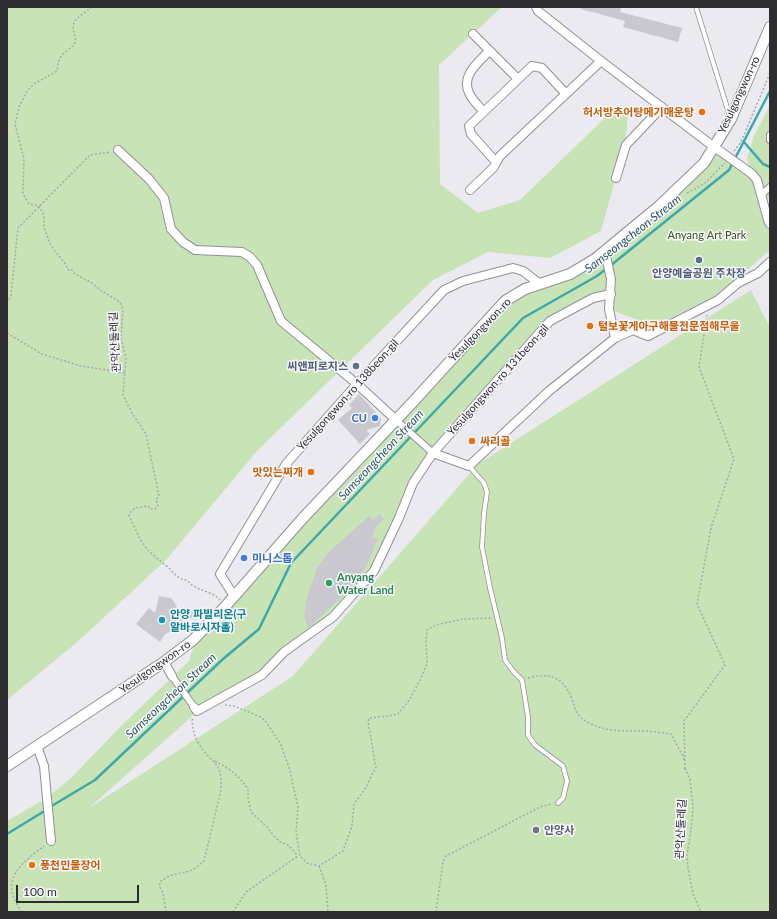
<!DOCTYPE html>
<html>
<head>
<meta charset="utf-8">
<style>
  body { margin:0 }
  #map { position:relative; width:777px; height:919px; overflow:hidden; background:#ebeaf1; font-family:Lato,sans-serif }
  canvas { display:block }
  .frame { position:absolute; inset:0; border:8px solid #2d2d30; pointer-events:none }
  .scale { position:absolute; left:16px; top:885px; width:123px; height:18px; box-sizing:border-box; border:2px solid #2d2d30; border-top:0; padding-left:5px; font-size:12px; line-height:14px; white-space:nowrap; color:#2d2d30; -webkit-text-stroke:3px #f8f7fe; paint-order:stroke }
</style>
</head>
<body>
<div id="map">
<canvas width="777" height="919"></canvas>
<div class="frame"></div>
<div class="scale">100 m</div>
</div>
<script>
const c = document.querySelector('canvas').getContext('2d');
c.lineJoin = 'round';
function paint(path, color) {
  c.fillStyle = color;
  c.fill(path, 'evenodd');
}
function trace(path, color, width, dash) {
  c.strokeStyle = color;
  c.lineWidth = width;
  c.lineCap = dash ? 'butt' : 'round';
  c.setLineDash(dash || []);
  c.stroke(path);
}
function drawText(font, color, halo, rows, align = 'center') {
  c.font = font + ' Lato,"Noto Sans KR",sans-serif';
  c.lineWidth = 3;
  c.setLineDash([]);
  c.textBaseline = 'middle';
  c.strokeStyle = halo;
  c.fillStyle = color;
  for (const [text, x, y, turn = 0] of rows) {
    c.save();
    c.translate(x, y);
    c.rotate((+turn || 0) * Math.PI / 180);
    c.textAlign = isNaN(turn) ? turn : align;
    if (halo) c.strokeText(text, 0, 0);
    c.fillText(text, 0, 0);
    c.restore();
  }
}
const green = new Path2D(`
  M7 7H502L439 65 440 184 478 213 520 200 608 115H628L625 143 601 231 550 258 488 252 433 280 258 450 166 560 75 644 7 700Z
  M770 105V194L766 202 760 177 750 169 747 159 753 138Z
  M715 148 753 174 770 224V250L721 293 649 329 635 319 609 309 611 295 594 299 550 322 433 453 387 544 374 572 334 617 304 639 262 676 197 712 89 808 293 676 478 464 751 290 770 328V912H7V821L47 798 71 778 122 725 189 661 195 642 396 420 526 290 596 259Z`);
const stream = new Path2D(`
  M744 142 763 164 770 167
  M610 266 729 170 770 91
  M50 807 95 780 223 659 259 629 291 563 523 318 597 276 606 269
  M7 834 46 810`);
const building = new Path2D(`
  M581 7H621L620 12 682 28 678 42 623 27 625 21 581 9Z
  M359 394 381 418 380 426 366 430 370 434 360 444 338 420 352 408 349 405Z
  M379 514 384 519 377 525 372 537 378 539 366 567 344 595 308 628 304 617 307 597 317 568 328 553 369 516 373 520Z
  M159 596 171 598 176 605 179 614 193 610 194 617 176 623 177 629 165 634 160 642 136 624 149 608 155 613Z`);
const path = new Path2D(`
  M92 7C76 20 69 18 76 41 71 50 64 51 60 58 58 61 58 67 57 71L34 84 27 91 19 107 15 124 24 159 23 194 29 204 39 206 44 215V227L50 244 66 265 68 270 71 269 75 274 92 283 100 290 117 300 121 304 123 310 121 339 126 358 123 395 132 413 146 434 159 496 156 500 158 506 155 509H150L148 506C139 507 132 507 129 516 136 529 140 543 151 553 156 558 165 564 170 569 175 575 180 580 187 580 198 593 210 589 220 600
  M734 151 741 142 770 73
  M687 193 704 184 725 163
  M7 303 11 296 18 228 90 155 110 152
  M7 333 42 354 81 366 126 373
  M528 678C549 672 564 677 572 699 576 711 576 716 589 723 606 732 625 731 643 731 653 731 662 733 671 734L683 756 684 760
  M225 705 234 706 261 717 266 722 280 743 289 767 298 807 296 833 300 856 307 863 319 866 343 851 352 826 354 804 367 786 373 772 376 768 368 721 369 718 388 716 398 714 410 699 420 680 427 664 426 640 427 630 436 625 463 619 492 618
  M215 761C229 768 239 776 248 789V798L251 812 267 827 274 836 280 842 288 845 298 856
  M685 768 690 780 693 807 691 830 687 855 688 868 693 894 701 912
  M685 769 684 721 725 665 697 604 711 528 734 459 699 367 707 315
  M319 866 326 885 328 912
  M21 912C19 907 14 901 13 895 6 872 29 858 44 846
  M166 912 163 893 159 886 161 881 169 876 193 870 204 861 221 790C223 760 211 764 199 744 194 737 193 729 192 720L194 719
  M233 912 246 892 298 856
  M436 912 443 861 446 856 540 807 552 804`);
const service = new Path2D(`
  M696 7 730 117
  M469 466 484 483 487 492 484 513 482 547 490 588 502 638 505 660 513 671 522 680 528 717V735L535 745 563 766 567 781 563 798 558 803`);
const pedestrian = new Path2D(`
  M770 135V140
  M761 195 770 187
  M396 420 433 453
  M172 676 194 707`);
const minor = new Path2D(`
  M536 7 538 11 601 61 718 150
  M473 34 518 79
  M483 111C479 106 472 100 469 93 461 75 478 63 489 51
  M118 150 149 179 164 198 171 229 183 242 195 250 242 252 250 257 257 265 281 321 357 384 396 420
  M496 162 471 134 469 126 532 66 542 68 566 94
  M748 171 752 174 757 180 768 220 770 224
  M616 178 626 145 662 107
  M470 190 493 168 500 156 601 61
  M605 252 611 279 609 309 615 338
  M433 453 469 466 549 391 615 338 633 330 648 336 718 300 738 283 758 273 770 262
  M234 596 220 574 286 464 357 384 444 290 463 281 513 268 523 271 540 284
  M164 662 172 676
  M194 707 197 711 262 675 284 652 333 617 374 571 399 518 413 483 433 453 550 321 593 298 611 294
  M37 746 44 766 51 841`);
const tertiary = new Path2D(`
  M7 766 164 662 193 640 223 609 303 518 412 403 505 301 525 289 570 274 595 259 658 207 704 163 731 119 770 27`);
const minorBridge = new Path2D(`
  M720 151 748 171`);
const markers = [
  [702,112,4,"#e8710a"],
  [699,260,4,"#5c6f8a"],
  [590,326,4,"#e8710a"],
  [356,366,4,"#5c6f8a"],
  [375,418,4,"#3f7fe0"],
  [472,441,4,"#e8710a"],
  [311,472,4,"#e8710a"],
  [244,558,4,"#3f7fe0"],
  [329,583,4,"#2e9e5b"],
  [162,620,4,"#0f9aa8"],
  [536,830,4,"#6b7280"],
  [32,865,4,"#e8710a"]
];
const streetNames = [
  ["Yesulgongwon-ro",739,95,-65],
  ["Yesulgongwon-ro",480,330,-46],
  ["관악산둘레길",115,342,-93],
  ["Yesulgongwon-ro 131beon-gil",498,380,-48],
  ["Yesulgongwon-ro 138beon-gil",348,395,-48],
  ["Yesulgongwon-ro",155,667,-35],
  ["관악산둘레길",681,829,-87]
];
const foodNames = [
  ["허서방추어탕메기매운탕",694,112,"right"],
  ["털보꽃게아구해물전문점해무울",598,326],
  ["싸리골",480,441],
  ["맛있는찌개",303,472,"right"],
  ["풍천민물장어",40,865]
];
const parkNames = [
  ["Anyang Art Park",707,235]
];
const serviceNames = [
  ["안양예술공원 주차장",699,273],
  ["씨앤피로지스",348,366,"right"]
];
const shopNames = [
  ["CU",367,418],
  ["미니스톱",252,558,"left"]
];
const leisureNames = [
  ["Anyang",337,577],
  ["Water Land",337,590]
];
const cultureNames = [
  ["안양 파빌리온(구",170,614],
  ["알바로시자홀)",170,627]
];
const worshipNames = [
  ["안양사",544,830]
];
const waterNames = [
  ["Samseongcheon Stream",633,234,-38],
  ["Samseongcheon Stream",381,455,-47],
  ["Samseongcheon Stream",171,696,-43]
];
paint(green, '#c8e4b6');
trace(stream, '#3ca8aa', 2.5);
paint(building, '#c9c8cf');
trace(service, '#919096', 5.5);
trace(pedestrian, '#919096', 8);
trace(minor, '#919096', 10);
trace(tertiary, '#919096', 12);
trace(path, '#a7a7ac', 1.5, [2, 2]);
trace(service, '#fff', 4);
trace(pedestrian, '#fff', 6);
trace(minor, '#fff', 8);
trace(tertiary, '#fff', 10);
trace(minorBridge, '#919096', 10, []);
trace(minorBridge, '#fff', 8);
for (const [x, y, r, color] of markers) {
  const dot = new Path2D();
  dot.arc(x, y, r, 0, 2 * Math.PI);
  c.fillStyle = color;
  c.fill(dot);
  trace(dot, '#f8f7fe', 1.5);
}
drawText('11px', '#2d2d30', '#f8f7fe', streetNames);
drawText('bold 11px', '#c56008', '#f8f7fe', foodNames, 'left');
drawText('11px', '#345513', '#f8f7fe', parkNames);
drawText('bold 11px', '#4e5e75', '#f8f7fe', serviceNames);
drawText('bold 11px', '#366cbe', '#f8f7fe', shopNames, 'right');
drawText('bold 11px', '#27864d', '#f8f7fe', leisureNames, 'left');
drawText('bold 11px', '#0d838f', '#f8f7fe', cultureNames, 'left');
drawText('bold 11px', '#5b616d', '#f8f7fe', worshipNames, 'left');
drawText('italic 12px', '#2a5858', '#f8f7fe', waterNames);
</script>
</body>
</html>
